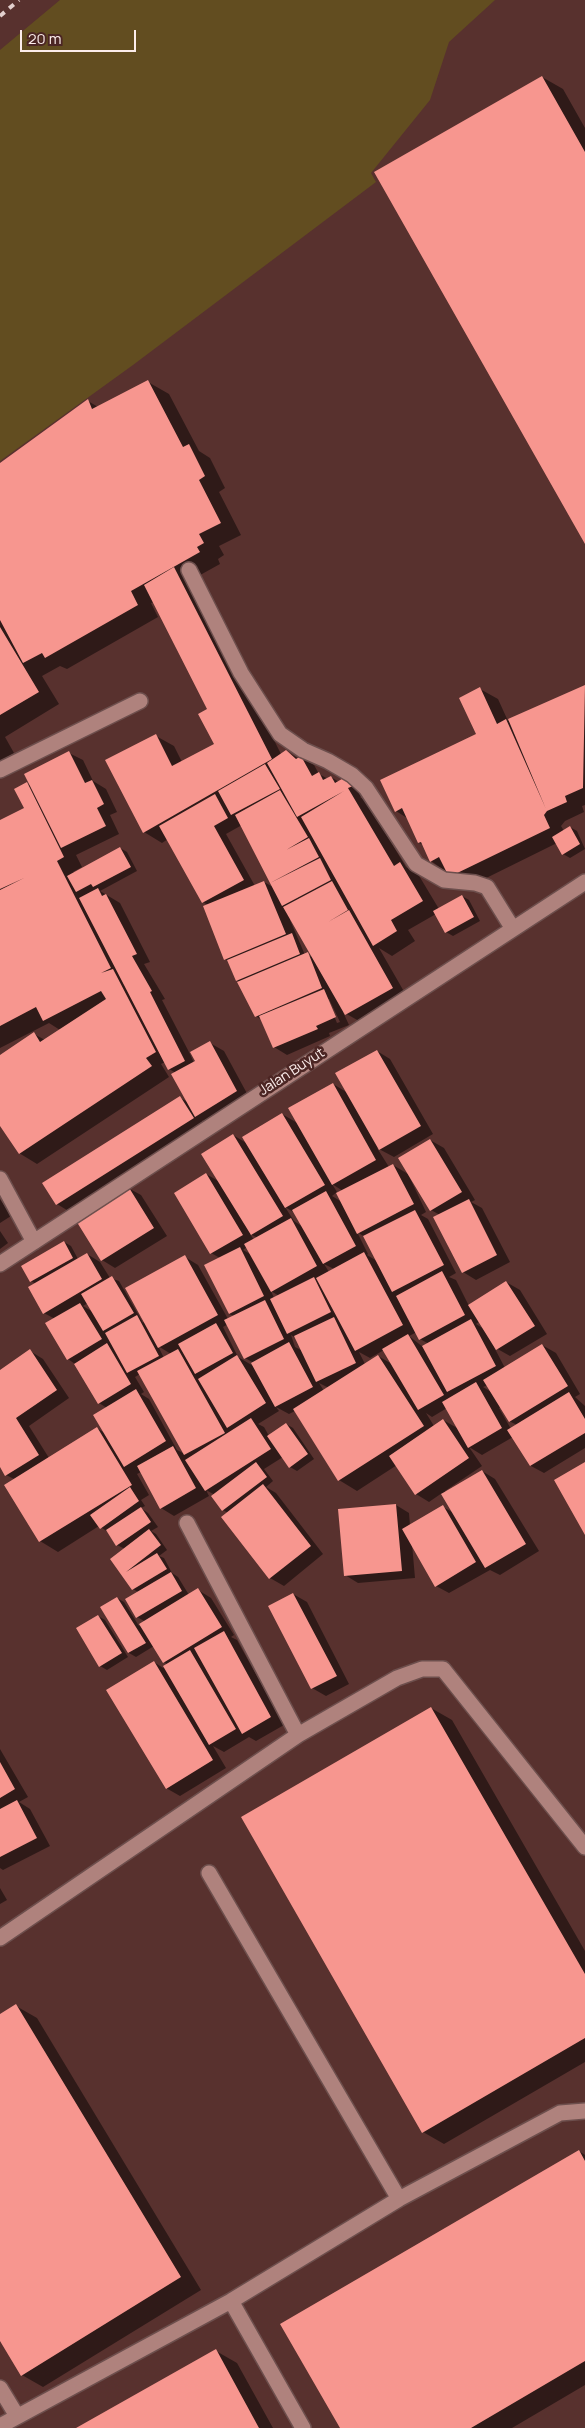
<!DOCTYPE html>
<html>
<head>
<meta charset="utf-8">
<style>
  body { margin:0 }
  #map { position:relative; width:585px; height:2428px; overflow:hidden; background:#58312e; font-family:Manrope,sans-serif }
  canvas { display:block }
  .scale { position:absolute; left:20px; top:30px; width:116px; height:22px; box-sizing:border-box; border:2px solid #fcedeb; border-top:0; padding-left:6px; font-size:15px; line-height:18px; white-space:nowrap; color:#fcedeb; -webkit-text-stroke:4px #4c2624; paint-order:stroke }
</style>
</head>
<body>
<div id="map">
<canvas width="585" height="2428"></canvas>
<div class="scale">20 m</div>
</div>
<script>
const c = document.querySelector('canvas').getContext('2d');
c.lineJoin = 'round';
function paint(path, color) {
  c.fillStyle = color;
  c.fill(path, 'evenodd');
}
function trace(path, color, width, dash) {
  c.strokeStyle = color;
  c.lineWidth = width;
  c.lineCap = dash ? 'butt' : 'round';
  c.setLineDash(dash || []);
  c.stroke(path);
}
function drawText(font, color, halo, rows, align = 'center') {
  c.font = font + ' Manrope,sans-serif';
  c.lineWidth = 5;
  c.setLineDash([]);
  c.textBaseline = 'middle';
  c.strokeStyle = halo;
  c.fillStyle = color;
  for (const [text, x, y, turn = 0] of rows) {
    c.save();
    c.translate(x, y);
    c.rotate((+turn || 0) * Math.PI / 180);
    c.textAlign = isNaN(turn) ? turn : align;
    if (halo) c.strokeText(text, 0, 0);
    c.fillText(text, 0, 0);
    c.restore();
  }
}
const green = new Path2D(`
  M60 0H495L449 42 430 100 371 173 376 182 133 365 0 461V50Z`);
const shadow = new Path2D(`
  M542 77 563 89 585 128V541Z
  M148 382 169 394 199 451 210 458 225 488 219 492 241 535 219 546 224 555 218 559 220 564 193 579 281 754 286 751 299 759 301 758 314 765 319 774 328 779 331 777 339 782 347 777 365 794 360 797 366 801 406 867 418 874 439 909 462 896 469 900 480 921 453 936 446 932 436 914 408 930 415 941 392 956 379 948 406 995 359 1021 343 1012 349 1025 329 1033 330 1036 287 1055 274 1047 262 1020 256 1016 240 982 237 980 229 961 225 959 208 905 203 902 168 839 162 843 144 832 156 736 174 746 182 762 215 745 209 709 154 602 151 603 158 617 67 669 60 666 42 676 59 704 5 737 14 753 0 761V465L88 401 98 407ZM242 825 263 866 275 888 264 882 255 886 226 834ZM291 919 313 957 305 955 290 920ZM327 999H329L340 1022 337 1023Z
  M585 687V805L582 806 584 812 565 821 561 826 564 831 570 827 577 831 585 849 570 858 563 854 557 843 468 887 431 861 424 845 419 843 407 818 396 811 477 734 480 689 498 699 508 721Z
  M69 753 83 760 93 781 106 789 117 812 110 815 119 834 76 855 82 867 73 872 76 873 120 848 127 852 137 871 100 891 120 903 150 962 144 964 165 999 162 1000 190 1054 210 1043 224 1051 250 1099 209 1124 202 1120 206 1126 70 1212 57 1204 44 1184 180 1098 188 1102 176 1073 169 1069 165 1062 161 1064 169 1077 37 1164 19 1153 0 1124V1057L34 1034 45 1040 60 1030 49 1023 0 1048V822L26 809 27 784 32 786ZM192 1053 196 1062 194 1063 190 1054Z
  M377 1051 390 1059 433 1134 394 1157 377 1148 389 1167 393 1165 408 1174 426 1212 421 1215 428 1219 456 1273 449 1277 456 1280 469 1306 506 1282 520 1290 547 1334 510 1356 494 1347 505 1368 542 1345 556 1353 580 1394 575 1397 585 1406V1448L544 1473 531 1466 513 1437 482 1455 469 1447 482 1466 445 1491 446 1493 482 1471 495 1479 539 1551 500 1575 490 1570 449 1593 436 1586 412 1544 415 1578 358 1583 345 1575 396 1505 409 1513 410 1526 443 1507 454 1513 442 1493 429 1502 416 1494 397 1465 357 1491 339 1480 295 1411 289 1414 276 1407 279 1411 258 1424 264 1427 269 1436 286 1424 293 1428 314 1459 297 1471 290 1467 283 1457 264 1469 273 1481 266 1487 276 1493 323 1554 284 1586 270 1578 228 1513 223 1510 215 1495 206 1490 209 1496 174 1516 161 1508 141 1472 137 1474 149 1495 141 1500 145 1506 141 1508 148 1513 158 1527 151 1531 156 1534 167 1550 159 1556 164 1558 172 1573 178 1577 189 1595 198 1590 211 1598 234 1635 231 1637 237 1640 284 1725 256 1741 249 1737 224 1752 213 1746 226 1768 180 1796 166 1788 154 1662 163 1668 168 1665 164 1662 154 1646 136 1657 129 1653 101 1608 117 1598 124 1602 139 1626 146 1622 137 1617 138 1592 133 1589 112 1559 125 1549 117 1545 108 1532 99 1526 58 1552 40 1541 6 1485 14 1479 6 1475 0 1465V1371L30 1351 43 1359 69 1398 29 1426 49 1458 97 1428 106 1434 107 1408 99 1403 75 1364 68 1359 55 1319 44 1313 36 1284 31 1281 64 1242 71 1246 78 1259 87 1254 100 1262 110 1278 119 1281 143 1323 185 1257 198 1265 228 1319 234 1316 229 1314 220 1258 211 1253 206 1174 220 1182 233 1135 248 1144 282 1114 299 1124 333 1084 348 1093ZM332 1184 343 1191 342 1202 332 1196 337 1192ZM285 1207 295 1213 303 1227 294 1221ZM357 1232 365 1237 377 1261 367 1255 368 1254ZM250 1234 258 1238 254 1240ZM247 1247 252 1255 243 1250ZM324 1264 334 1269 329 1272ZM271 1291 279 1296 274 1298ZM88 1303 93 1312 83 1306ZM480 1321 484 1329 476 1324ZM228 1324 245 1358 254 1363 255 1367 238 1357 223 1327ZM417 1332 420 1339 429 1344 423 1347 409 1336ZM291 1335 296 1338 303 1351 295 1347ZM158 1346 171 1354 164 1358ZM384 1350 392 1364 378 1356 365 1364 359 1352 370 1358ZM140 1374 185 1454 177 1450 149 1399 141 1394 144 1392 135 1377ZM319 1383 329 1388 324 1391ZM488 1385 493 1393 483 1387ZM501 1407 509 1421 517 1425 511 1429 499 1408ZM447 1408 459 1429 443 1420 434 1426 426 1413 432 1417Z
  M430 1140 444 1148 475 1200 471 1202 482 1208 510 1262 476 1280 463 1272 440 1215 431 1210 400 1159Z
  M128 1188 141 1195 167 1236 115 1268 102 1260Z
  M0 1199 11 1216 0 1223Z
  M0 1231 8 1243 0 1249Z
  M293 1594 307 1602 349 1684 326 1696 312 1688 270 1606Z
  M98 1616 105 1620 128 1657 107 1670 100 1666Z
  M431 1708 452 1720 585 1951V2062L444 2144 423 2132Z
  M0 1749 28 1797 19 1802 30 1809 50 1846 3 1870 0 1868Z
  M0 1888 7 1900 0 1904Z
  M16 2006 37 2018 201 2290 43 2387 22 2375 0 2338V2015Z
  M579 2151 585 2155V2385L512 2428H341Z
  M216 2351 237 2363 273 2428H79Z`);
const building = new Path2D(`
  M542 76 585 152V544L374 172Z
  M148 380 183 447 189 444 205 476 199 480 221 523 199 534 204 543 197 547 200 552 131 591 138 605 45 658 42 653 23 663 0 620V463L88 399 92 409Z
  M174 567 272 759 143 833 105 760 156 734 172 766 214 744 198 714 207 709 144 585Z
  M0 627 39 692 0 715Z
  M585 685 583 788 565 796 567 802 547 811 544 815 550 828 449 877 439 857 430 862 421 842 418 843 402 808 395 812 380 780 476 734 459 698 480 687 497 724 506 719 546 809 508 719Z
  M286 750 296 759 301 756 312 776 319 772 323 780 331 776 335 783 347 776 353 786 348 788 394 866 400 862 423 901 391 920 397 931 373 946 301 817 344 791 297 817 267 763Z
  M69 751 85 783 92 780 104 804 97 808 106 826 61 848 24 774Z
  M265 764 280 789 231 815 218 791Z
  M27 782 64 857 57 861 111 968 101 973 113 969 156 1052 146 1058 152 1066 19 1154 0 1126V1055L34 1032 40 1042 106 999 101 991 43 1021 36 1007 0 1026V890L24 878 0 889V820L24 808 14 789Z
  M280 790 308 837 286 850 309 838 319 857 270 883 235 815Z
  M215 794 228 818 214 826 244 880 202 903 159 826Z
  M570 826 580 844 562 855 552 837Z
  M120 847 131 867 93 887 91 884 76 892 67 876Z
  M320 858 331 880 282 906 270 883Z
  M264 881 286 934 224 960 203 906Z
  M332 881 348 910 328 922 349 910 393 988 345 1015 283 907Z
  M98 888 102 896 106 894 137 954 132 956 152 991 150 992 185 1061 168 1070 79 898Z
  M462 895 474 917 445 933 433 911Z
  M292 933 300 954 236 981 227 960Z
  M308 952 322 988 255 1017 237 982Z
  M324 989 336 1017 316 1026 318 1029 273 1048 259 1016Z
  M210 1041 237 1091 195 1117 171 1074 195 1061 190 1052Z
  M377 1050 421 1126 379 1150 335 1073Z
  M333 1083 376 1160 332 1185 288 1108Z
  M180 1096 194 1118 56 1205 42 1183Z
  M282 1113 325 1185 285 1208 242 1137Z
  M233 1134 283 1216 251 1235 201 1154Z
  M430 1139 462 1192 430 1211 398 1158Z
  M393 1164 414 1204 357 1234 336 1193Z
  M206 1173 243 1235 210 1254 174 1193Z
  M128 1186 154 1228 101 1261 75 1219Z
  M326 1191 356 1246 323 1264 292 1210Z
  M469 1199 497 1255 462 1273 433 1217Z
  M415 1210 444 1265 392 1292 363 1236Z
  M291 1218 317 1266 271 1292 244 1244Z
  M64 1241 73 1258 30 1282 21 1266Z
  M240 1247 264 1296 229 1314 204 1265Z
  M364 1252 403 1325 355 1351 316 1278Z
  M87 1253 102 1279 43 1314 28 1287Z
  M185 1255 218 1315 158 1348 125 1288Z
  M442 1271 465 1315 419 1340 396 1296Z
  M112 1276 134 1313 103 1331 81 1294Z
  M314 1277 331 1312 287 1334 270 1299Z
  M506 1281 535 1326 496 1350 468 1305Z
  M265 1300 284 1339 244 1359 224 1320Z
  M80 1303 102 1339 67 1360 45 1323Z
  M137 1315 159 1356 127 1373 105 1333Z
  M334 1317 356 1363 316 1382 294 1336Z
  M471 1319 496 1366 447 1392 422 1346Z
  M216 1323 233 1353 195 1374 178 1344Z
  M408 1334 444 1395 418 1410 382 1349Z
  M289 1342 313 1387 275 1407 251 1363Z
  M107 1343 131 1384 98 1404 74 1364Z
  M542 1344 568 1386 509 1422 483 1380Z
  M30 1349 57 1390 16 1418 39 1455 5 1476 0 1467V1370Z
  M178 1349 225 1433 184 1455 137 1371Z
  M237 1355 266 1403 227 1428 198 1379Z
  M378 1355 424 1426 338 1481 293 1409Z
  M476 1382 502 1428 468 1448 442 1402Z
  M136 1389 166 1441 124 1467 93 1415Z
  M569 1392 585 1419V1433L530 1466 507 1430Z
  M251 1418 271 1449 205 1491 185 1460Z
  M443 1419 469 1458 415 1495 389 1456Z
  M286 1423 308 1454 289 1468 267 1436Z
  M97 1427 132 1485 39 1542 4 1485Z
  M173 1446 196 1488 160 1509 137 1466Z
  M256 1462 267 1477 222 1511 211 1496Z
  M585 1462V1535L554 1480Z
  M482 1470 526 1544 485 1568 441 1494Z
  M263 1484 311 1546 269 1579 221 1517Z
  M130 1487 139 1501 100 1529 90 1515Z
  M396 1504 402 1571 344 1576 338 1509Z
  M443 1505 476 1562 435 1587 402 1529Z
  M141 1507 151 1522 116 1546 106 1530Z
  M149 1529 161 1545 126 1572 157 1553 167 1569 132 1590 110 1559Z
  M171 1572 182 1591 136 1618 125 1599Z
  M198 1588 222 1627 163 1663 139 1624Z
  M293 1593 337 1676 311 1689 268 1606Z
  M117 1597 146 1643 128 1653 100 1607Z
  M98 1615 122 1653 99 1667 76 1628Z
  M224 1631 271 1717 242 1734 194 1648Z
  M190 1650 236 1729 209 1745 163 1666Z
  M154 1661 213 1760 166 1789 106 1690Z
  M431 1707 585 1974V2038L422 2133 241 1817Z
  M0 1762 15 1789 0 1798Z
  M17 1800 37 1838 0 1857V1809Z
  M16 2004 181 2277 21 2376 0 2341V2014Z
  M579 2150 585 2161V2361L471 2428H340L280 2324Z
  M216 2349 259 2428H76Z`);
const minor = new Path2D(`
  M189 570 241 673 280 734 303 750 328 761 352 775 366 788 416 864 444 880 475 883 487 887 513 929
  M0 770 140 701
  M0 1179 34 1242
  M0 1264 585 882
  M187 1523 298 1735
  M209 1873 399 2199
  M0 1938 298 1735 397 1678 422 1669H443L585 1847
  M231 2301 303 2428
  M0 2388 17 2416
  M0 2426 231 2301 399 2199 560 2113 585 2111`);
const rail = new Path2D(`
  M0 16 19 0`);
const streetNames = [
  ["Jalan Buyut",292,1072,-33]
];
paint(green, '#624d20');
paint(shadow, '#0007');
paint(building, '#f7968f');
trace(minor, '#6d4f4d', 18);
trace(minor, '#af827d', 15);
trace(rail, '#e3d0ce', 4, [6, 6]);
drawText('14px', '#fcedeb', '#4c2624', streetNames);
</script>
</body>
</html>
